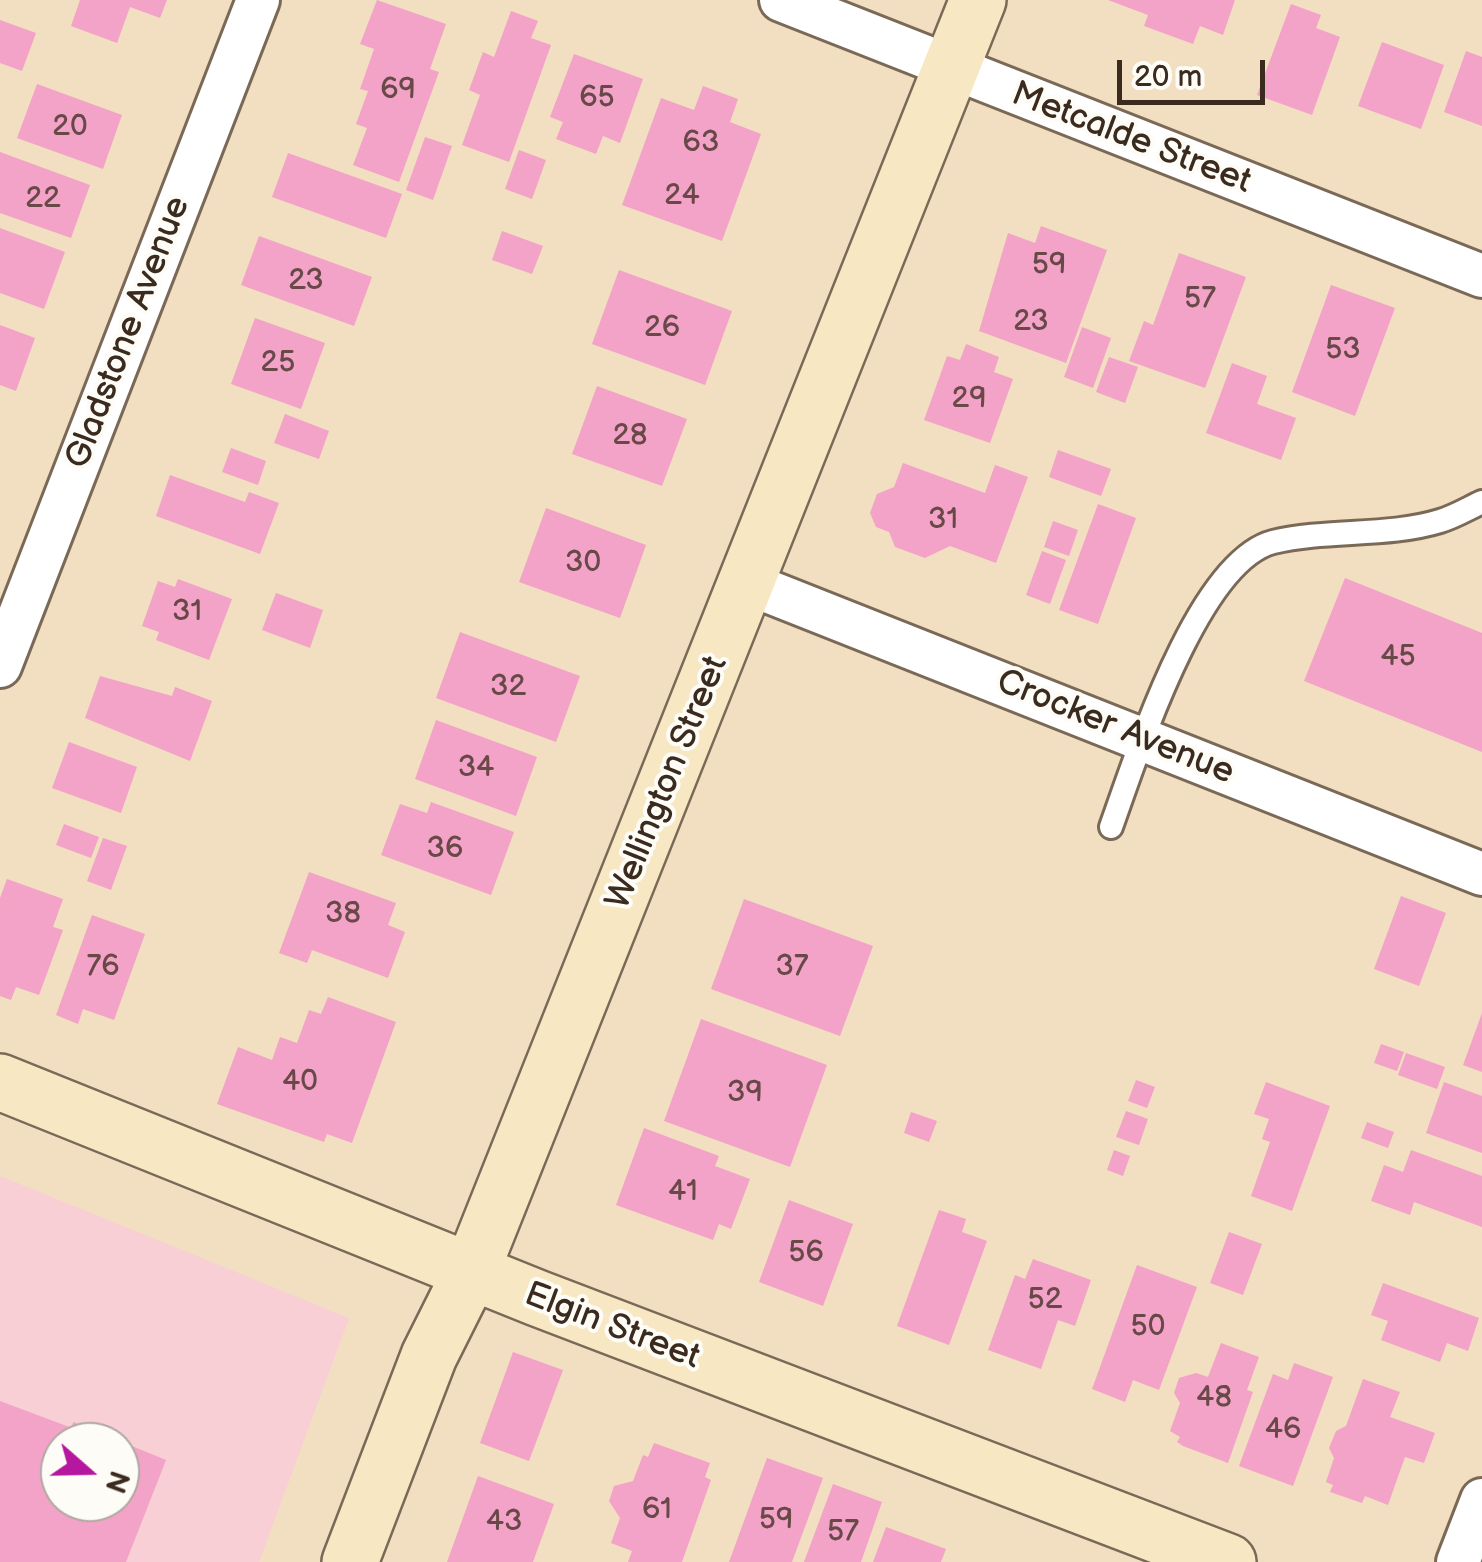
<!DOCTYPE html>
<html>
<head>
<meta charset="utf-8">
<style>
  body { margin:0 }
  #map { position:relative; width:1482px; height:1562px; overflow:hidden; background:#f2dec1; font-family:"Balsamiq Sans",sans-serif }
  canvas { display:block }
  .north { position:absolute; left:40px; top:1422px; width:100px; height:100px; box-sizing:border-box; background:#fdfcf7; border:2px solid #afa8a0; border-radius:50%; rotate:110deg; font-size:28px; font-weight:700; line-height:40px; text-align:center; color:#3b2a1e }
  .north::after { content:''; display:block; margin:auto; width:35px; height:45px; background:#b5179e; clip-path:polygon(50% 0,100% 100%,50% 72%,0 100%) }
  .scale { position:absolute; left:1117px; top:60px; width:148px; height:45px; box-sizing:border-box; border:5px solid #3b2a1e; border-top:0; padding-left:12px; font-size:30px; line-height:35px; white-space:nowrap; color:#3b2a1e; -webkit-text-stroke:8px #fdfcf7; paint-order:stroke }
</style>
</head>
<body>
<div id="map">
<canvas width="1482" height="1562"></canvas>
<div class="north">N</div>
<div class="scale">20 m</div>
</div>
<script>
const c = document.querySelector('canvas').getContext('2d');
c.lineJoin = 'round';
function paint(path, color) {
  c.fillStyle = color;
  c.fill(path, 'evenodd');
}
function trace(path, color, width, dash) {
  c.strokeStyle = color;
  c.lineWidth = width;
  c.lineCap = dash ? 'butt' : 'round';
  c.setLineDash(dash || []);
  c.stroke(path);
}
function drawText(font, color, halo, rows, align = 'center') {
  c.font = font + ' "Balsamiq Sans",sans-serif';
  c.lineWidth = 8;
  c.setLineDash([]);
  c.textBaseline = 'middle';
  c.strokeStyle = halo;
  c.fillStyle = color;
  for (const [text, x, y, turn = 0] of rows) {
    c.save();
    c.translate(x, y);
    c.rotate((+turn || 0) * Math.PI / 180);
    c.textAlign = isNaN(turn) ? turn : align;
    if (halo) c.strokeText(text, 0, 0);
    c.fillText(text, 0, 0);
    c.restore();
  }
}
const built = new Path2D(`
  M0 1176 349 1318 259 1562H0ZM60 1442H120V1502H60Z`);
const building = new Path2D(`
  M80 0H167L160 18 130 7 117 43 71 26Z
  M377 0 446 24 430 69 439 72 399 182 353 165 367 128 356 124 368 91 360 89 374 49 360 44Z
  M1108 0H1235L1223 35 1200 26 1193 44 1144 26 1148 15Z
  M1291 4 1321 15 1316 28 1340 37 1312 115 1257 95Z
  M511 11 538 21 531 38 551 45 509 162 462 145 480 95 469 90 483 52 494 57Z
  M0 20 36 33 22 71 0 63Z
  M1382 42 1444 65 1421 129 1358 106Z
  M1466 51 1482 57V126L1444 112Z
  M574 54 643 79 620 143 603 136 596 154 556 139 563 122 550 117Z
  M37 84 122 115 103 169 17 138Z
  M703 86 738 99 730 122 761 134 722 241 622 205 661 98 694 110Z
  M425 137 452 146 433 200 406 190Z
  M519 150 546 160 532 199 505 189Z
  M0 152 90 185 71 238 0 213Z
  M288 153 402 194 386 238 272 197Z
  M1041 226 1107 250 1066 363 979 331 1008 233 1035 243Z
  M0 228 65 252 44 309 0 293Z
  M502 231 543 246 532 274 492 260Z
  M259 236 372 277 354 326 241 285Z
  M1179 253 1246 277 1205 388 1129 361 1144 321 1153 325Z
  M619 270 732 311 705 385 592 344Z
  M1331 285 1395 308 1355 416 1292 392Z
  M255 318 325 343 301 409 231 384Z
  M0 325 35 338 16 391 0 385Z
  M1082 327 1111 338 1093 388 1064 377Z
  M966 344 999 357 994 372 1013 379 990 443 924 420 947 356 960 360Z
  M1109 357 1138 367 1125 403 1096 392Z
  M1232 363 1267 376 1257 404 1296 418 1281 460 1206 433Z
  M597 386 687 419 662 486 572 454Z
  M285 414 329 431 319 459 274 443Z
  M231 448 266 461 258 485 222 472Z
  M1058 450 1111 469 1101 496 1049 477Z
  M903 463 985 493 995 465 1028 477 996 563 950 546 925 558 895 547 889 532 876 527 870 513 877 494 894 487Z
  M170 475 245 502 249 492 279 503 260 554 156 516Z
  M1098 504 1136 518 1098 624 1059 610Z
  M546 508 646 545 620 618 519 582Z
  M1053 521 1078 530 1069 556 1044 547Z
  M1042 551 1066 560 1050 604 1026 595Z
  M1345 578 1482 633V752L1304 681Z
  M178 579 232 599 209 660 156 640 159 632 142 626 158 581 175 587Z
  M276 593 323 610 310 648 262 630Z
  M460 632 580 676 556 742 436 698Z
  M100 676 172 696 175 687 212 701 190 761 85 718Z
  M436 720 537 757 516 816 415 779Z
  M69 742 137 767 121 813 52 788Z
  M431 802 514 832 491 895 381 855 400 804 427 813Z
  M64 824 99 837 91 858 56 845Z
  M103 838 127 846 111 890 87 881Z
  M309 872 396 903 388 925 405 932 388 978 312 950 307 963 279 953Z
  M7 879 63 899 53 927 63 930 39 995 16 987 11 1000 0 996V898Z
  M1401 896 1446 913 1419 986 1374 969Z
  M744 899 873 946 840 1036 711 989Z
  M92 915 145 934 114 1020 83 1009 78 1024 56 1015Z
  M328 997 396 1022 352 1143 327 1134 324 1142 217 1104 238 1047 272 1060 280 1037 297 1043 309 1010 321 1014Z
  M1482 1013V1072L1463 1065Z
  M701 1019 827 1065 790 1167 664 1121Z
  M1381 1044 1404 1052 1397 1071 1374 1063Z
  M1406 1053 1445 1067 1437 1089 1398 1075Z
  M1136 1080 1155 1087 1147 1108 1128 1101Z
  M1266 1082 1330 1106 1292 1211 1251 1196 1270 1142 1262 1139 1269 1119 1254 1114Z
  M1444 1082 1482 1096V1153L1426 1133Z
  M1126 1111 1148 1119 1139 1145 1116 1137Z
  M911 1112 937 1121 929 1142 904 1133Z
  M1367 1122 1394 1132 1388 1148 1361 1138Z
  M644 1128 719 1156 715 1166 750 1179 731 1229 719 1224 713 1240 616 1205Z
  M1114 1150 1130 1156 1123 1176 1107 1170Z
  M1411 1150 1482 1176V1227L1414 1202 1410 1215 1371 1201 1384 1165 1403 1172Z
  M789 1200 853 1224 823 1306 759 1282Z
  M939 1210 966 1219 962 1232 987 1241 949 1345 897 1326Z
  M1229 1232 1262 1244 1243 1295 1210 1283Z
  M1033 1259 1091 1280 1075 1326 1058 1320 1041 1369 988 1350 1015 1275 1025 1279Z
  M1137 1265 1197 1287 1159 1390 1133 1380 1125 1402 1092 1389Z
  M1383 1283 1479 1318 1468 1351 1447 1343 1440 1362 1381 1340 1388 1321 1371 1315Z
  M1221 1343 1259 1357 1247 1390 1253 1392 1228 1463 1183 1446 1177 1442 1180 1437 1170 1431 1180 1403 1174 1393 1179 1378 1196 1373 1208 1377Z
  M513 1352 563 1370 529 1461 480 1443Z
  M1294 1363 1333 1377 1293 1486 1239 1466 1273 1374 1288 1380Z
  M1363 1379 1400 1392 1390 1417 1435 1433 1424 1463 1405 1457 1388 1505 1365 1496 1362 1503 1330 1492 1333 1485 1326 1482 1334 1458 1329 1448 1336 1431 1346 1426Z
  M0 1401 72 1428 73 1422 166 1460 126 1562H0ZM60 1442H120V1502H60Z
  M654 1443 710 1463 705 1477 711 1480 682 1562H628L632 1551 611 1543 620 1518 609 1501 614 1486 633 1481 643 1455 648 1457Z
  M767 1458 823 1478 792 1562H729Z
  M478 1476 554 1504 533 1562H447Z
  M833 1484 882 1502 861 1562H804Z
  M886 1527 946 1549 941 1562H873Z`);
const lane = new Path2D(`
  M1111 827C1136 758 1197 562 1273 542 1327 529 1388 537 1440 521 1454 517 1469 508 1482 502`);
const street = new Path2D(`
  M781 0 1482 276
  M747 583 1482 874
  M0 666 258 0
  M1458 1562 1482 1500`);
const secondary = new Path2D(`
  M0 1082 537 1298 1228 1562
  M350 1562 429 1356 471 1272 978 0`);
const numberNames = [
  ["69",398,90],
  ["65",597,98],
  ["20",70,127],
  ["63",701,143],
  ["24",682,196],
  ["22",43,199],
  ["59",1049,265],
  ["23",306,281],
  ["57",1200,299],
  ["23",1031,322],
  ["26",662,328],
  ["53",1343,350],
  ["25",278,363],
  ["29",969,399],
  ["28",630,436],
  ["31",943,520],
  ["30",583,563],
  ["31",187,612],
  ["45",1398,657],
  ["32",508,687],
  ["34",476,768],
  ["36",445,849],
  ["38",343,914],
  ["76",103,967],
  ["37",792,967],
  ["40",300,1082],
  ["39",745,1093],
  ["41",683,1192],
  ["56",806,1253],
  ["52",1045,1300],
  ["50",1148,1327],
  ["48",1214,1398],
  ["46",1283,1430],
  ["61",657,1510],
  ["59",776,1520],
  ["43",504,1522],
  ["57",843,1532]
];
const streetNames = [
  ["Metcalde Street",1131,139,21],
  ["Gladstone Avenue",129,333,-69],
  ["Crocker Avenue",1115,728,22],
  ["Wellington Street",668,783,-68],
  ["Elgin Street",612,1327,21]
];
paint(built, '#f7cfd4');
paint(building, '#f2a3c7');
trace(lane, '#7b6957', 28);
trace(street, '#7b6957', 48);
trace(secondary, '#7b6957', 60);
trace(lane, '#fff', 22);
trace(street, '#fff', 42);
trace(secondary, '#f7e8c3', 55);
drawText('30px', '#694848', null, numberNames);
drawText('35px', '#3b2a1e', '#fdfcf7', streetNames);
</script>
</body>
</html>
